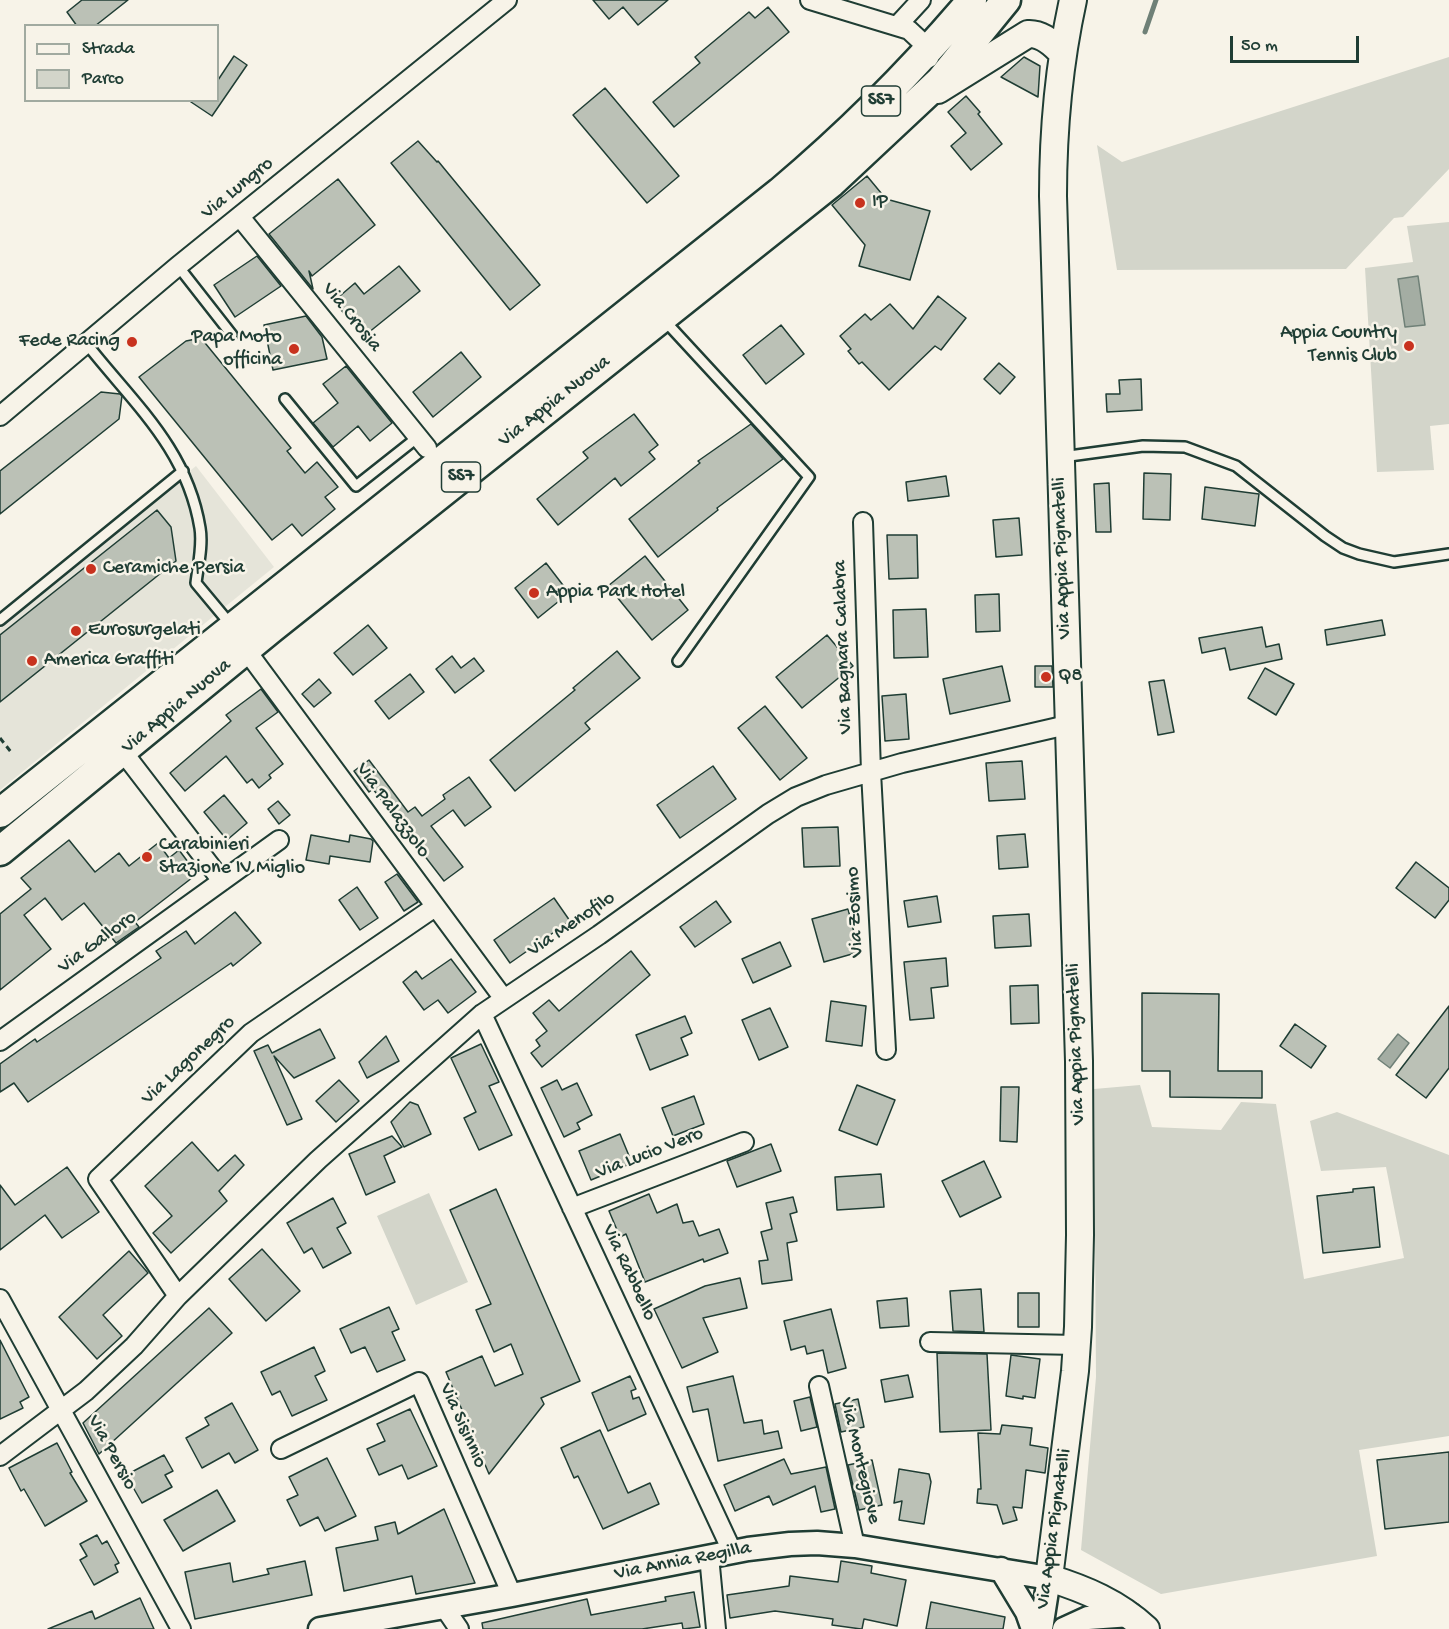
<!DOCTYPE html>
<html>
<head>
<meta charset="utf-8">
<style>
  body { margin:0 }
  #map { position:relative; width:1449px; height:1629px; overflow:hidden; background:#f7f3e8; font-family:"Gochi Hand",sans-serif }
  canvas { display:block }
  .legend { position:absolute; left:24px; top:24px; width:195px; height:78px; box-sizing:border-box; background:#f7f3e8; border:2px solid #a1aaa0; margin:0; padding:8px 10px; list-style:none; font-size:18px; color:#1f3d34 }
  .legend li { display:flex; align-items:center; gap:12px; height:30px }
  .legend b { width:30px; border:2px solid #a1aaa0 }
  .scale { position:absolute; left:1230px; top:36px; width:129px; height:27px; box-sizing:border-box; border:3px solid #1f3d34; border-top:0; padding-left:8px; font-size:18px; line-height:21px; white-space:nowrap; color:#1f3d34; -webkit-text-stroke:4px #f7f3e8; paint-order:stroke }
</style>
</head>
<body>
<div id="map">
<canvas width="1449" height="1629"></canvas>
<ul class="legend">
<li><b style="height:8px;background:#f7f3e8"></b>Strada</li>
<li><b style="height:16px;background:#d3d5ca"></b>Parco</li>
</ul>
<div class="scale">50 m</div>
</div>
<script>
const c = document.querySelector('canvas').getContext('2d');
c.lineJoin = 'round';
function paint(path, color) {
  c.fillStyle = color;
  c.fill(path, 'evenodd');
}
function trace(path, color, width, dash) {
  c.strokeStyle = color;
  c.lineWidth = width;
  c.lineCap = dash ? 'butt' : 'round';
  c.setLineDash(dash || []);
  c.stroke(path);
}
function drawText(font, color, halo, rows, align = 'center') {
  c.font = font + ' "Gochi Hand",sans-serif';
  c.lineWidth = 5;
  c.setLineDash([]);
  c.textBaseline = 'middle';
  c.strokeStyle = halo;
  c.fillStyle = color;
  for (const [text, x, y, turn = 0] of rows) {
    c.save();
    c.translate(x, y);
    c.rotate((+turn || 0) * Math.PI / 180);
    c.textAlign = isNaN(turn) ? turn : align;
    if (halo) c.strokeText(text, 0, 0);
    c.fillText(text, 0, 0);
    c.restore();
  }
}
const built = new Path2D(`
  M196 466 274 567 0 790V626Z`);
const green = new Path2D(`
  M1449 57V169L1403 217 1394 218 1346 269 1117 270 1097 145 1122 162Z
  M1449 222V424L1430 426 1434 470 1377 472 1365 268 1413 262 1407 226Z
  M1140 1085 1152 1127 1221 1130 1241 1102 1276 1104 1304 1279 1404 1258 1386 1167 1321 1171 1310 1121 1337 1112 1449 1155V1436L1359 1450 1377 1556 1161 1594 1081 1550 1096 1377 1094 1089Z
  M429 1193 468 1282 416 1305 377 1216Z`);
const water = new Path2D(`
  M1418 276 1425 325 1405 327 1398 279Z
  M1398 1034 1409 1043 1390 1068 1378 1059Z`);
const stream = new Path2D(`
  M1145 32 1156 0`);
const building = new Path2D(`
  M82 0H128L95 26H77L67 12Z
  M593 0H668L638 25 623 7 609 19Z
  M768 7 789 32 674 127 653 102 700 63 695 57 749 12 755 18Z
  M234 56 247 65 212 116 188 100H218V80Z
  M1024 57 1040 66 1038 97 1001 77Z
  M605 88 679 176 647 203 573 115Z
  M966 96 980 112 978 114 1002 144 971 170 951 146 966 133 948 112Z
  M418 141 437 162 438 161 540 285 510 310 391 163Z
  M867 176 886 199 930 211 910 280 859 266 865 245 832 205Z
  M338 179 375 225 312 276 309 271 313 289 269 234Z
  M257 256 281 286 235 317 214 285Z
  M399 266 420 291 363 337 334 301 355 283 364 294Z
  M938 296 966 318 941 350 935 346 889 390 862 362 859 364 848 351 851 349 840 336 865 314 871 320 890 304 913 329Z
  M306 316 322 337 327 359 273 370 264 325Z
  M781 325 804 354 766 384 743 355Z
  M201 338 291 448 287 451 305 473 317 462 338 487 325 497 335 509 302 536 292 524 272 540 139 377 186 341Z
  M461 352 481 377 433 417 413 392Z
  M999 363 1015 377 1000 394 984 379Z
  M346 366 392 423 370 441 358 426 333 447 313 423 338 403 323 384Z
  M1141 379 1142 410 1107 412 1106 394H1120L1119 380Z
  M101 392 120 394 122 396 119 419 0 514V471Z
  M634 414 658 445 649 452 655 459 621 486 615 478 558 525 537 499 588 458 583 452Z
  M751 424 783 459 717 508 718 510 658 557 629 519 700 463 698 461Z
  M1144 473 1171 474 1170 520 1143 519Z
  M946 476 949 496 908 501 906 482Z
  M1109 483 1111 532H1096L1094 484Z
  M1205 487 1259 494 1255 526 1202 519Z
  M157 510 171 527 176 561 0 702V635Z
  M1019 518 1022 555 996 557 993 520Z
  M887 535H917L918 578 889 579Z
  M645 556 688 610 652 640 608 586Z
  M546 563 569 593 538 618 515 588Z
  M999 594 1000 631 976 632 975 595Z
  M926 609 928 657 894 658 893 610Z
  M1382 620 1385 635 1327 645 1325 630Z
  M368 625 387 648 353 675 334 653Z
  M1262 627 1266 647 1279 644 1282 659 1230 670 1225 648 1202 653 1199 638Z
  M827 635 853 666 802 708 776 677Z
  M617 651 640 678 585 723 590 729 515 791 490 760 575 690 573 688Z
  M452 656 461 668 474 658 484 671 455 693 436 669Z
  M1002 666 1010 701 950 714 943 679Z
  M1035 666H1052L1053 687H1035Z
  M1265 668 1294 684 1276 715 1248 698Z
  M410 674 424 692 389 719 375 701Z
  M319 679 331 693 314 707 302 694Z
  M1164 680 1174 732 1158 735 1149 682Z
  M261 689 278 712 256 728 283 764 269 775 271 778 259 788 252 779 247 783 226 756 185 791 170 773 231 721 226 715Z
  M906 694 909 739 885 741 882 696Z
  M765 706 807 758 780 780 738 728Z
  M369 760 408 812 415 807 422 816 445 799 443 795 469 777 491 807 465 826 453 810 431 826 463 867 444 881 373 789 369 792 354 771Z
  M1022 761 1025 799 989 801 986 763Z
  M713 766 736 799 680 838 657 805Z
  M224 795 247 823 227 840 204 812Z
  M278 801 290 815 279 824 268 809Z
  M838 827 840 866 804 867 802 828Z
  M1025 834 1028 867 999 869 997 836Z
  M311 835 349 842 350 835 371 839 373 841 370 862 330 856 329 864 306 860Z
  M69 840 95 872 119 853 129 866 158 843 169 858 179 850 197 874 135 922 139 927 116 943 84 903 62 920 45 898 24 915 51 949 0 990V914L31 889 21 878Z
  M1416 862 1449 888V900L1435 918 1396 888Z
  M397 874 418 902 404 911 385 882Z
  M357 887 378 918 360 930 339 900Z
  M937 896 941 922 908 927 904 901Z
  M554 898 570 921 510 963 494 940Z
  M716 901 731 922 695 947 680 927Z
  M848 909 859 952 824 962 812 919Z
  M235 912 261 943 233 966 231 963 28 1102 14 1083 0 1092V1064L35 1039 37 1042 161 958 156 951 186 931 195 944Z
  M1029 914 1031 946 995 948 993 916Z
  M780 942 791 966 753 983 742 959Z
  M631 951 650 975 542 1067 531 1053 540 1046 536 1040 547 1031 533 1013 549 1000 559 1011Z
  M946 958 948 986 931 988 934 1018 910 1020 904 962Z
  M451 959 476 992 448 1013 438 1000 424 1010 403 982 416 971 422 979Z
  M1038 985 1039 1023 1011 1024 1010 986Z
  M1142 993 1219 994 1218 1071H1262V1098L1170 1097V1071H1142Z
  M831 1001 866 1006 862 1046 826 1041Z
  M1449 1006V1068L1426 1098 1396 1075Z
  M770 1008 788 1047 759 1060 742 1020Z
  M685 1016 692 1033 681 1038 688 1055 650 1070 636 1035Z
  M1295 1024 1326 1046 1311 1068 1280 1046Z
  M320 1029 335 1058 294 1078 274 1056 302 1119 287 1125 254 1051 268 1045 272 1053Z
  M386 1036 399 1061 367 1078 359 1062Z
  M481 1044 499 1082 489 1086 512 1135 479 1150 464 1118 476 1112 451 1058Z
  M339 1080 359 1101 336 1122 316 1101Z
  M557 1080 562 1090 577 1083 592 1115 577 1123 580 1129 564 1137 541 1088Z
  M857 1085 895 1100 877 1145 839 1130Z
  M1001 1087H1019L1017 1142 1000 1141Z
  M694 1096 704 1124 673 1136 662 1108Z
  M410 1102 418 1105 431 1134 404 1147 391 1122Z
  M620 1134 632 1163 591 1180 579 1151Z
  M392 1136 402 1147 384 1156 395 1182 366 1195 349 1154Z
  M192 1142 218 1171 235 1155 244 1165 219 1191 227 1201 171 1253 153 1233 172 1216 145 1186Z
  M771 1144 781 1171 737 1187 727 1161Z
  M984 1161 1001 1197 960 1217 942 1181Z
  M67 1167 99 1212 62 1238 45 1215 0 1250V1185L15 1205Z
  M881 1174 884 1207 837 1210 835 1177Z
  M1374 1187 1380 1247 1323 1253 1317 1196 1353 1192V1189Z
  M496 1189 580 1381 541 1398 544 1404 489 1474 446 1372 482 1356 495 1386 523 1374 511 1344 494 1352 476 1310 491 1304 450 1210Z
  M649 1194 657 1213 677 1204 683 1223 693 1221 699 1236 719 1229 728 1253 704 1262 703 1259 645 1282 626 1234 620 1237 609 1211Z
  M793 1197 797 1212 790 1214 797 1241 787 1243 792 1280 762 1284 759 1261 768 1260 761 1232 772 1229 766 1203Z
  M333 1198 346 1223 337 1228 351 1253 323 1268 312 1248 304 1253 287 1223Z
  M262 1249 300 1291 266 1321 229 1279Z
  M129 1251 148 1273 103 1315 122 1336 97 1359 59 1317Z
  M740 1278 747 1308 703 1318 718 1352 682 1368 654 1309 705 1286Z
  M981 1289 984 1332 953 1331 950 1291Z
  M1018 1293H1039V1327H1018Z
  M907 1298 909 1326 880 1328 877 1301Z
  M389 1307 399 1329 392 1332 405 1360 377 1372 365 1347 351 1353 340 1329Z
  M209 1308 232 1333 99 1454 83 1423Z
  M831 1309 846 1368 828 1373 823 1350 807 1354 805 1346 791 1350 784 1321Z
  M0 1340 29 1397 20 1402 23 1408 0 1419Z
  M314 1347 325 1371 315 1376 327 1400 292 1416 280 1391 272 1395 261 1372Z
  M937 1353 987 1354 991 1430 940 1432Z
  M1011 1355 1040 1359 1035 1398 1023 1396V1399L1006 1396Z
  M908 1375 913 1397 885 1402 881 1380Z
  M630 1376 636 1389 631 1391 633 1399 639 1397 646 1414 608 1431 592 1393Z
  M733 1376 744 1423 762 1420 764 1434 778 1431 782 1448 718 1461 708 1409 693 1412 687 1387Z
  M810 1397 817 1427 801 1431 794 1401Z
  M858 1399 864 1427 841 1432 835 1404Z
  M232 1403 258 1450 235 1463 229 1453 202 1468 186 1438 209 1425 205 1418Z
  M410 1409 437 1466 408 1479 402 1465 379 1475 367 1449 385 1441 377 1424Z
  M1002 1425 1032 1428 1030 1445 1048 1448 1045 1473 1026 1470 1022 1508 1013 1507 1017 1520 1003 1524 997 1505 977 1503 978 1489H981L978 1433 1000 1434Z
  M600 1430 628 1493 650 1483 659 1504 603 1529 578 1476 574 1478 561 1448Z
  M57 1443 72 1472 70 1473 87 1501 45 1526 24 1489 21 1491 9 1468Z
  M1449 1452V1522L1385 1529 1377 1460Z
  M164 1455 173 1471 165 1475 172 1487 142 1503 126 1475Z
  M327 1458 356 1516 325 1531 318 1517 300 1526 287 1500 298 1495 289 1477Z
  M784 1459 791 1474 826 1467 835 1509 821 1512 815 1486 773 1505 769 1496 735 1511 724 1485Z
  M872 1460 882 1505 859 1510 848 1465Z
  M899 1469 929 1474 931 1482 924 1524 899 1520 902 1501 894 1503Z
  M217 1490 235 1521 183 1551 164 1520Z
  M444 1509 475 1583 416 1594 412 1576 344 1591 336 1548 378 1540 375 1527 395 1522 398 1534Z
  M97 1535 102 1544 107 1541 119 1563 115 1565 118 1572 94 1585 80 1560 87 1556 80 1544Z
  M305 1561 312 1595 195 1619 185 1572 230 1563 233 1582 269 1574 267 1569Z
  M841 1561 872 1566 871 1573 906 1580 897 1626 864 1619 862 1629H861L832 1625 833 1619 775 1611 730 1618 727 1595 789 1586 790 1576 838 1582Z
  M694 1592 700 1627 683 1629 682 1623 642 1629H483L482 1623 587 1599 591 1615 666 1601 665 1597Z
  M140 1598 154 1629H48L92 1611 95 1619Z
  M931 1602 1005 1617 1003 1629H926Z`);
const path = new Path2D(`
  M0 738 11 752`);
const service = new Path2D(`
  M178 266 232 335
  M665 321 809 477 678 661
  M86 343C133 403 187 448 200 528 203 545 198 566 196 583L231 625
  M285 399 356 486 418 437
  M1062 457 1143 446 1185 447 1236 466 1325 536 1343 548 1359 554 1394 562 1449 554
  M0 620 183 471`);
const minor = new Path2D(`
  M810 0 909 30 924 44 929 58
  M897 26 921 0
  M240 217 427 448
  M0 416 178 266 507 0
  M863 522 871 772 886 1050
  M246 650 504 999
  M123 752 222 881
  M482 1014 732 1551
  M0 1041 279 840
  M572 1208 744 1142
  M178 1296 98 1179 251 1033 435 907
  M0 1299 181 1629
  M930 1342 1077 1345
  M819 1386 855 1546
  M281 1449 419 1382 512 1595
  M0 1456 86 1391 134 1346 178 1296 318 1160 482 1014 599 935 768 814 796 797 826 785 902 763 1067 725
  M709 1556 716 1629
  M444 1607 459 1629`);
const tertiary = new Path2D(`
  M1001 1569 1027 1612 1033 1629
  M320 1629 512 1595 748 1549 790 1544 817 1543 855 1546 1049 1578 1041 1629
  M1064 1629 1088 1618 1131 1615`);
const secondary = new Path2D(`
  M1073 0C1059 64 1053 131 1053 196L1079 1061 1080 1235 1078 1327 1075 1371 1049 1578C1085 1589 1118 1603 1146 1629
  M938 90 1028 34C1042 33 1054 44 1063 54`);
const primary = new Path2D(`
  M0 813 780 192C850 133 912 71 972 0
  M0 851 272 628 831 183 940 81 1006 0`);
const markers = [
  [860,203,6,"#c8321e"],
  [132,342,6,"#c8321e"],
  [1409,346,6,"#c8321e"],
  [294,349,6,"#c8321e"],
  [91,569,6,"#c8321e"],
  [534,593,6,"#c8321e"],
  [76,631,6,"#c8321e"],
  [32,661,6,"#c8321e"],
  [1046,677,6,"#c8321e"],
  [147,857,6,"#c8321e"]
];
const shields = [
  [881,101,39],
  [461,477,39]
];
const shieldNames = [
  ["SS7",881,101],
  ["SS7",461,477]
];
const streetNames = [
  ["Via Lungro",238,189,-39],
  ["Via Crosia",351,318,51],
  ["Via Appia Nuova",555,402,-38],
  ["Via Appia Pignatelli",1063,558,-92],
  ["Via Bagnara Calabra",844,647,-92],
  ["Via Appia Nuova",177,707,-40],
  ["Via Palazzolo",392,811,54],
  ["Via Zosimo",856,912,-93],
  ["Via Menofilo",572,925,-34],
  ["Via Galloro",98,943,-36],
  ["Via Appia Pignatelli",1077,1044,-92],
  ["Via Lagonegro",189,1061,-43],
  ["Via Lucio Vero",650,1154,-21],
  ["Via Rabbello",628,1273,65],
  ["Via Sisinnio",462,1426,66],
  ["Via Persio",111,1453,61],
  ["Via Montegiove",859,1461,77],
  ["Via Appia Pignatelli",1055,1529,-82],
  ["Via Annia Regilla",683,1562,-11]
];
const poiNames = [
  ["IP",872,203],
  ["Appia Country",1397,334,"right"],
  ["Tennis Club",1397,357,"right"],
  ["Papa Moto",282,338,"right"],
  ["officina",282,361,"right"],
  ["Fede Racing",120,342,"right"],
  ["Ceramiche Persia",103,569],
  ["Appia Park Hotel",546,593],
  ["Eurosurgelati",88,631],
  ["America Graffiti",44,661],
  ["Q8",1058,677],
  ["Carabinieri",159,846],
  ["Stazione IV Miglio",159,869]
];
paint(built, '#e5e4d9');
paint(green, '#d3d5ca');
paint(water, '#a4ada3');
trace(water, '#6f8077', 1.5);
trace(stream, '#6f8077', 5);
paint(building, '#bbc1b6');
trace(building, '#1f3d34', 1.5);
trace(service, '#1f3d34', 14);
trace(minor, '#1f3d34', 22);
trace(tertiary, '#1f3d34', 27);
trace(secondary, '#1f3d34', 30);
trace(primary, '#1f3d34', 33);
trace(path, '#1f3d34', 3, [6, 4.5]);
trace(service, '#f7f3e8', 9);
trace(minor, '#f7f3e8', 18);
trace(tertiary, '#f7f3e8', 22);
trace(secondary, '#f7f3e8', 26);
trace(primary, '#f7f3e8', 28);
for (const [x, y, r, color] of markers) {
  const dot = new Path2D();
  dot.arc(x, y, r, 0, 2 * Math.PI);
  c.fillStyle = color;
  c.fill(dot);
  trace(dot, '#f7f3e8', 2);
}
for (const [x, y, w] of shields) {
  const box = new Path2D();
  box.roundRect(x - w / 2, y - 15, w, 30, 4.5);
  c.fillStyle = '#f7f3e8';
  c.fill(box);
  trace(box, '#1f3d34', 1.5);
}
drawText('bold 18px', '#1f3d34', null, shieldNames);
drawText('20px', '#1f3d34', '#f7f3e8', streetNames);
drawText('20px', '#1f3d34', '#f7f3e8', poiNames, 'left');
</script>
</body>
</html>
